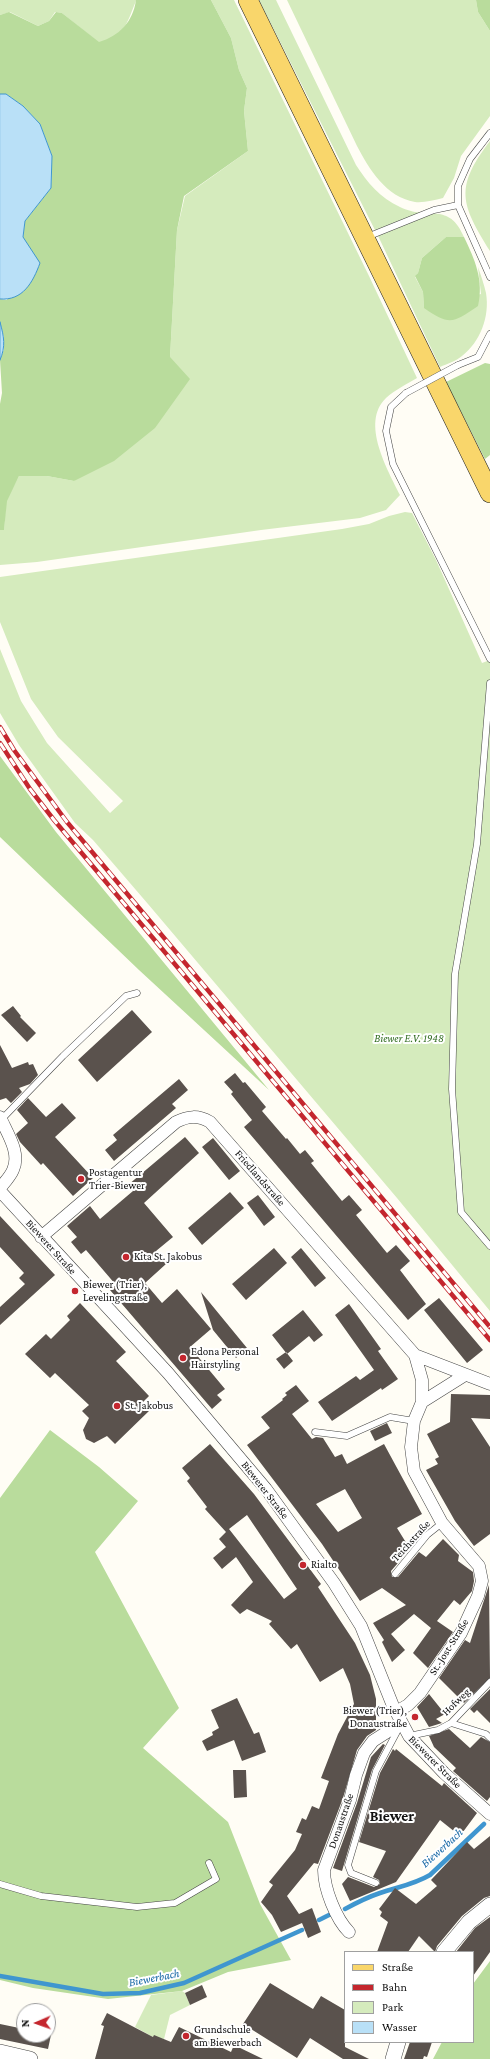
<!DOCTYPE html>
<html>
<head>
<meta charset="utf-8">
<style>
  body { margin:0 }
  #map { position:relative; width:490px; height:2059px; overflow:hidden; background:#fffdf5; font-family:"Crimson Pro",serif }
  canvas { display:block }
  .legend { position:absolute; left:344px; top:1951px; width:130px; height:92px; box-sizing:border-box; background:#fff; border:1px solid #a0a0a0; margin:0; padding:5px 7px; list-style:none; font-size:12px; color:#111 }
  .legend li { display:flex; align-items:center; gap:8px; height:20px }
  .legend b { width:20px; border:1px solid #a0a0a0 }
  .north { position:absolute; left:16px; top:2003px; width:40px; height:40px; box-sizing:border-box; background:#fff; border:1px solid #a0a0a0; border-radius:50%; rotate:268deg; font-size:11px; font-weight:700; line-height:16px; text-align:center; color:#111 }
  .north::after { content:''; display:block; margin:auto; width:14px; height:18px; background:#c4262e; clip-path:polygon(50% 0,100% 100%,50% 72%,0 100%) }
</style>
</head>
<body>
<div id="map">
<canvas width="490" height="2059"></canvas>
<ul class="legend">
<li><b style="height:5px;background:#f9d66b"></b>Straße</li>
<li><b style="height:5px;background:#c4262e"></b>Bahn</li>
<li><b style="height:11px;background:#d5ebbd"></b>Park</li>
<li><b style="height:11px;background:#b9e0f7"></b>Wasser</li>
</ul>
<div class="north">N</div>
</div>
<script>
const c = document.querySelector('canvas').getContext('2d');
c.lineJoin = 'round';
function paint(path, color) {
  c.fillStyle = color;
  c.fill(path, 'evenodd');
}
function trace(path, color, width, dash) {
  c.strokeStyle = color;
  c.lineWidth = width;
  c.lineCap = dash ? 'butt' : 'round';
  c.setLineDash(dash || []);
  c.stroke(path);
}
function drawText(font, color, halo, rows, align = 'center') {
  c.font = font + ' "Crimson Pro",serif';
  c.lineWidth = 4;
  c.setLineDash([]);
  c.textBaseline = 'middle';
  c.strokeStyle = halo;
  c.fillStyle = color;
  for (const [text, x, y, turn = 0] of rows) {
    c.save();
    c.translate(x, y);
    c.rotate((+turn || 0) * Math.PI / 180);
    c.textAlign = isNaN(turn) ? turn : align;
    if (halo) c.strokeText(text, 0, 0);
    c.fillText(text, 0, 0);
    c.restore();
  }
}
const green = new Path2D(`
  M0 0H136V1C126 25 126 34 99 43L62 13 55 12 49 21 38 26 10 12 0 15Z
  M211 0H234L369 276 417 378C407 384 395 390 386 398 360 423 388 470 400 495L386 510 360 518 261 530 37 562 0 565V530H4L6 501 19 476H47L74 481 170 357 177 230 185 196 248 151 244 111 247 88 239 70 231 38Z
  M259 0H276L356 165C367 182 380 198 400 207 428 221 449 201 464 237H446L422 258 418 273 415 277 423 292 424 308 481 294 478 267C481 276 484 284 486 293 490 317 480 342 462 356 456 361 447 364 440 367L380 240Z
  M287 0H476L478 12 490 31V116L461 156 454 178 443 198C434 200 424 203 415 202 386 197 369 169 357 146Z
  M490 141V251C461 204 454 188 490 141Z
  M405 512 412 513 436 560 482 663 490 660V1311L397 1198 148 904 93 840 75 823 19 745 0 713V649L21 701 47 743 110 813 123 801 58 737 31 699 0 622V577L342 529 369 524 389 516Z
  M182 1991 185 1993 190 2005 170 2015 164 2039 153 2037 135 2027 151 1995Z`);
const forest = new Path2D(`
  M136 0H211L231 38 239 70 247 88 244 111 248 151 184 196 177 230 170 357 190 379 155 428 114 461 74 481 47 476H19L7 501 4 530H0V404L2 393 0 360 4 349V338L0 322V299L7 300 23 237 25 221 51 188 52 156 40 124 23 106 6 94H0V15L9 12 38 26 49 21 56 12 62 13 99 42C119 36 133 22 136 0Z
  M476 0H490V31L478 12Z
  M446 237H464C475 260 484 280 478 306 453 323 450 326 424 308L423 292 415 276 418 273 422 258Z
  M485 363 490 364V455L485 459 446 382Z
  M0 756 56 832 269 1090 139 970 0 837Z
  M50 1430 99 1467 138 1501 95 1552 179 1708 143 1748 228 1822 260 1904 291 1960 228 1972 182 1991 108 1999 33 1988 0 1980V1498Z
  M490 1961V2059H433L442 2042H473V1984Z`);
const water = new Path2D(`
  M0 94H6L23 106 40 124 52 156 51 188 25 221 23 237 40 263C33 282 23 301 0 299Z
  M0 322C4 337 6 346 0 360Z`);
const stream = new Path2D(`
  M345 1909C356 1903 368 1897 380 1893 397 1887 413 1885 430 1875L484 1824
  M319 1920 331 1914
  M0 1976 103 1994 140 1993 184 1983 302 1930`);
const building = new Path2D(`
  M13 1006 21 1016 20 1017 36 1033 27 1042 1 1015Z
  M132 1010 152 1032 97 1082 78 1060Z
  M0 1045 12 1068 28 1062 29 1065 33 1064 38 1075 30 1084 19 1088 22 1092 11 1103 6 1098 0 1100Z
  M235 1073 243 1083 245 1082 266 1107 262 1111 286 1139 287 1138 300 1154 305 1150 314 1161 311 1163 342 1201 349 1195 362 1210 356 1215 387 1253 396 1245 410 1261 400 1270 426 1304 408 1320 244 1127 252 1120 231 1094 233 1092 224 1082Z
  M179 1079 188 1090 172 1104 176 1108 114 1161 105 1150 117 1140 113 1135Z
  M28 1098 46 1117 62 1103 76 1118 55 1137 93 1178 73 1196 43 1163 41 1165 20 1142 16 1134 28 1123 17 1110Z
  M185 1137 199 1153 144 1203 173 1237 156 1251 166 1264 145 1283 162 1303 177 1289 211 1329 190 1347 225 1389 217 1395 222 1400 212 1409 110 1290 116 1285 86 1250 81 1254 71 1242 77 1237 67 1226 90 1206 100 1219 133 1191 128 1185Z
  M213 1138 240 1171 229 1180 202 1147Z
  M230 1192 244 1208 202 1245 188 1228Z
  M258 1195 275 1217 264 1226 247 1203Z
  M0 1216 55 1275 0 1325V1307L25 1284 19 1278 24 1273 0 1247Z
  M274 1248 287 1263 246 1300 232 1284Z
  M301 1248 326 1278 315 1287 291 1257Z
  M201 1292 247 1348 236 1358 213 1330Z
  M439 1298 483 1350 467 1363 424 1310Z
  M80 1303 126 1352 116 1361 149 1396 143 1402 150 1410 115 1444 107 1436 94 1443 86 1439 83 1430 89 1418 82 1411 89 1405 55 1373 50 1378 25 1354 46 1334 51 1339 70 1320 67 1316Z
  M349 1304 381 1349 378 1351 398 1379 382 1390 381 1388 332 1421 318 1402 356 1376 360 1380 374 1370 335 1315Z
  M303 1310 323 1335 314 1342 309 1336 287 1354 272 1335Z
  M286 1352 293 1361 284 1369 276 1359Z
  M296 1385 309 1401 292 1414 312 1439 316 1437 323 1438 335 1457 342 1454 347 1464 384 1444 422 1514 397 1528 410 1549 391 1571 392 1577H398L419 1552 426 1557 443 1539 459 1555 458 1561 473 1572 474 1581 472 1591 460 1605 454 1600 437 1621 453 1632 428 1668 413 1653 431 1628 414 1614 391 1634 405 1650 392 1662 382 1642 384 1640 373 1623 406 1605 382 1588 360 1601 322 1544 247 1445 270 1428 261 1417 283 1400 282 1399 287 1395 285 1393ZM345 1489 362 1518 338 1532 316 1504Z
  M451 1394 490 1395V1419L471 1418 490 1447V1534L474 1546 455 1521 426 1470 438 1464 435 1459 439 1457 427 1434 450 1422Z
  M387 1423 392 1433 375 1441 370 1431Z
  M210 1444 254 1494 321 1584 318 1587 355 1643 370 1675 376 1699V1730L367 1736 357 1750 343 1798 318 1864 314 1863 287 1896 299 1914 312 1908 321 1932 308 1938 302 1923 281 1932 272 1915 261 1902 273 1885 269 1882 295 1850 302 1834 296 1832 302 1818 306 1820 312 1806 319 1809 329 1781 321 1778 338 1734 354 1704 350 1684 343 1668 320 1682 297 1644 291 1649 269 1624 272 1621 247 1609 240 1614 231 1605 253 1582 236 1557 222 1569 213 1558 226 1547 219 1539 226 1532 205 1509 207 1507 187 1481 190 1478 182 1468ZM247 1515 297 1589 284 1599 229 1529Z
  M489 1585 490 1678 464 1703 439 1678 465 1640 470 1643Z
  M490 1689V1723L477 1710 474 1713 470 1709Z
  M429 1694 445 1714 436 1719 442 1723 429 1727 417 1707Z
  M237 1698 254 1734 259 1732 266 1752 242 1761 234 1740 207 1751 202 1741 213 1735 212 1732 219 1728 211 1710Z
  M449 1729 470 1748 481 1737 490 1742V1797L487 1801 453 1771 456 1768 434 1747 429 1736Z
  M383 1744 385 1745 372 1770 342 1871 333 1868 357 1803 371 1757Z
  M393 1749 395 1751 396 1749 442 1786 444 1783 477 1813 460 1836 440 1820 396 1882 350 1901 342 1884 348 1877 374 1887 380 1884 379 1880 373 1877 386 1851 359 1842 380 1773Z
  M233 1770H246L247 1797 234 1798Z
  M490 1836V1896L484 1898 462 1916 437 1946 435 1952 419 1936 408 1952H377L388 1922 380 1916 382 1912 379 1909 395 1888 416 1904 437 1886 431 1880 467 1842 474 1849Z
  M490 1917V1952L473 1976V1952H456L475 1928Z
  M270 1983 313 2009 321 1996 345 2010V2047L369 2059H343L310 2038 297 2058 243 2024Z
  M202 1985 207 1997 190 2005 185 1993Z
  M107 2013 153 2037 154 2035 171 2042 179 2027 231 2052 234 2045 263 2059H95L104 2026 101 2025Z
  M0 2024 24 2029V2035H51L48 2049 0 2039Z
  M410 2042H432L427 2057 424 2056 423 2059H404Z`);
const service = new Path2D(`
  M490 133 470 159 458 186V205L490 277
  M367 237 434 210 458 205
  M458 365 478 357 490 334
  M406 393 391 407 386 431 393 464 490 659
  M490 683 477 844 455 974 452 1089 461 1212 490 1246
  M1 1120 63 1056 126 996 137 993
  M315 1432 347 1436 390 1417 414 1421
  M395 1574 427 1535 442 1523
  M451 1723 486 1734 490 1738
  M409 1736 438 1730 451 1723 490 1682
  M376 1883 351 1873 348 1865 376 1771 400 1726
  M0 1884 41 1896 137 1907 175 1903 216 1879 209 1863`);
const minor = new Path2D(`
  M0 1117C7 1133 21 1153 13 1170 10 1177 4 1183 0 1188
  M0 1191 168 1373 266 1489 334 1583 361 1626 393 1706 409 1736 444 1773 490 1814
  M41 1237 176 1122C188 1116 198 1115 210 1122L415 1355 490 1384
  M422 1402 465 1375
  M396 1712 408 1705 420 1693 461 1633 478 1596 482 1581 479 1566 442 1523 414 1471 411 1447 414 1421 422 1402V1380L415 1355
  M349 1932C336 1919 324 1889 324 1870L350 1800 356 1775 364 1753 373 1741 401 1723`);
const tertiary = new Path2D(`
  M444 1952 469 1922 490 1905
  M0 2052 30 2059
  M393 2059 398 2042`);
const primary = new Path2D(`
  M248 0 490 493`);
const rail = new Path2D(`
  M0 727 14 750 67 822 490 1327
  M0 743 30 789 54 820 490 1340`);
const serviceBridge = new Path2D(`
  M406 393 458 365`);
const markers = [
  [81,1179,4,"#c4262e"],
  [126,1257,4,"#c4262e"],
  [75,1291,4,"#c4262e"],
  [183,1358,4,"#c4262e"],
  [117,1406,4,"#c4262e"],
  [303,1565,4,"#c4262e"],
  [415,1717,4,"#c4262e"],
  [186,2036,4,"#c4262e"]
];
const parkNames = [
  ["Biewer E.V. 1948",409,1039]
];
const poiNames = [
  ["Postagentur",89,1173],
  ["Trier-Biewer",89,1186],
  ["Kita St. Jakobus",134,1257],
  ["Biewer (Trier),",83,1285],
  ["Levelingstraße",83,1298],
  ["Edona Personal",191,1352],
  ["Hairstyling",191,1365],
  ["St. Jakobus",125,1406],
  ["Rialto",311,1565],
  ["Biewer (Trier),",407,1711,"right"],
  ["Donaustraße",407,1724,"right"],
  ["Grundschule",194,2030],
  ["am Biewerbach",194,2043]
];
const streetNames = [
  ["Friedlandstraße",260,1178,49],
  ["Biewerer Straße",51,1247,48],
  ["Biewerer Straße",265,1490,52],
  ["Teichstraße",411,1541,-48],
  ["St.-Jost-Straße",449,1647,-58],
  ["Hofweg",456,1702,-44],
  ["Biewerer Straße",435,1762,45],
  ["Donaustraße",341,1821,-71]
];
const waterNames = [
  ["Biewerbach",442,1848,-42],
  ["Biewerbach",154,1978,-11]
];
const districtNames = [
  ["Biewer",392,1816]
];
paint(green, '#d5ebbd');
paint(forest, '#b9dc9c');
paint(water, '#b9e0f7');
trace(water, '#3f96cf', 1);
trace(stream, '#3f96cf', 4.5);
paint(building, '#5a524d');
trace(service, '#444', 7);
trace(minor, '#444', 13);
trace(tertiary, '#444', 16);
trace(primary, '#222', 20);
trace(service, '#fff', 6);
trace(minor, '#fff', 12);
trace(tertiary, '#fff', 15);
trace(primary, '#f9d66b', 19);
trace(rail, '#c4262e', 4.5);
trace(rail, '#fff', 3, [9]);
trace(serviceBridge, '#444', 7, []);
trace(serviceBridge, '#fff', 6);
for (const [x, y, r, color] of markers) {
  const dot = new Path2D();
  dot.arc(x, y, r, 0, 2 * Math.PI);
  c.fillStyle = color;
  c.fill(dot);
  trace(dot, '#fff', 1.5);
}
drawText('italic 11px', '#2f6b1f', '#fff', parkNames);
drawText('11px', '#111', '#fff', poiNames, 'left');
drawText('11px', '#111', '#fff', streetNames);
drawText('italic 12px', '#1768a6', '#fff', waterNames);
drawText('bold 15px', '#111', '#fff', districtNames);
</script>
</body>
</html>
